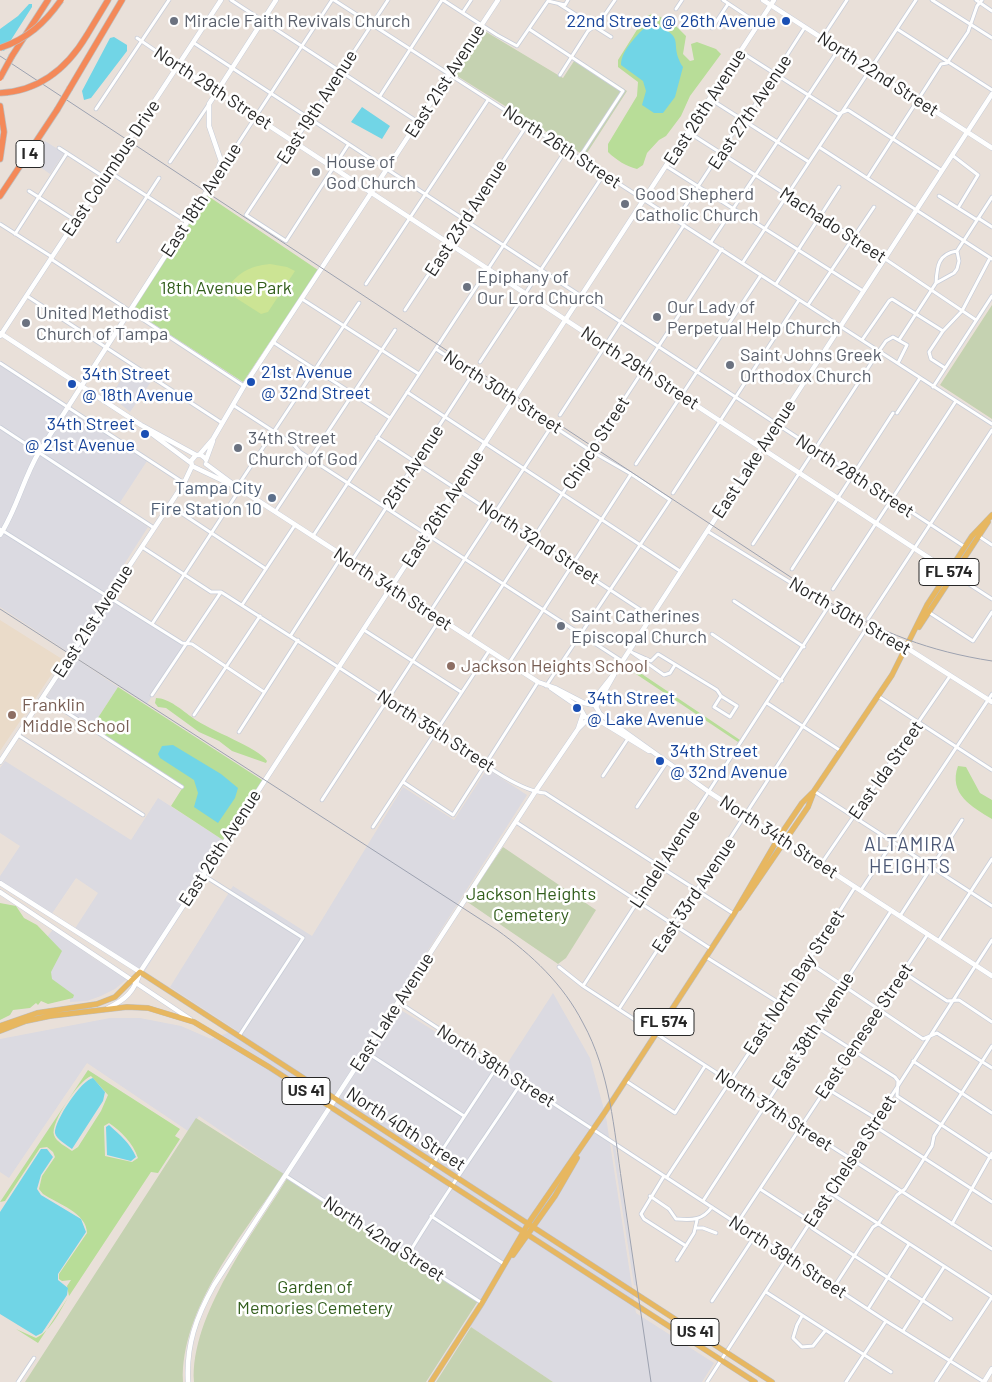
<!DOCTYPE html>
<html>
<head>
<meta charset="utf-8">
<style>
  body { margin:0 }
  canvas { display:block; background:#e9e0d9 }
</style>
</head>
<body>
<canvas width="992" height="1382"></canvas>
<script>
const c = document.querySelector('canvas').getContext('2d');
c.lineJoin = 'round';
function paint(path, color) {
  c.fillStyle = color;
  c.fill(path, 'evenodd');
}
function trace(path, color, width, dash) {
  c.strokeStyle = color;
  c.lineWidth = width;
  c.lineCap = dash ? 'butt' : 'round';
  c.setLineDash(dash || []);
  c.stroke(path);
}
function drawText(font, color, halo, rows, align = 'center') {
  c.font = font + ' Barlow,sans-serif';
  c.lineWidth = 5;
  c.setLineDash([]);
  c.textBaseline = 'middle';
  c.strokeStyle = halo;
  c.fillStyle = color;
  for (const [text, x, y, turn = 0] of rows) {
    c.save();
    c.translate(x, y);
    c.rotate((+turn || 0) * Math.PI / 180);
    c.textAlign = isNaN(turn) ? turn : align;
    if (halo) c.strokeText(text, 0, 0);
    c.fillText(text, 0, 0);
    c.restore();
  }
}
const industrial = new Path2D(`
  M45 141 64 153 50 174 32 161Z
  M0 365 147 461 117 507 148 527 102 599 108 602 109 600 184 646 147 704 0 607Z
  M130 365 153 379 130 412 111 396Z
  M72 656 118 687 92 727 46 698Z
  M5 761 131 840 158 798 226 842 143 974 74 930 98 893 76 878 51 915 0 882V876L20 846 0 833V768Z
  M487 769 527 795 393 1005 501 1073 553 993 590 1058 606 1117 636 1313 714 1363 702 1382H553L468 1325 482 1304 288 1177 199 1116 188 1131 87 1063 9 1178 0 1172V1039L110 1018H140L181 1026 211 1039 236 1030 170 987 233 886 312 936 403 787 454 820Z
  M54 928 93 958 127 979 115 989 101 996 87 1001 70 1002V996L44 972V941Z
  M612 1143 615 1145 637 1286 634 1285Z`);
const education = new Path2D(`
  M0 620 62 659 0 751Z`);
const green = new Path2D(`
  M652 14 671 21 686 36 683 54 690 61 694 60 691 44 697 42 716 49 721 54 690 96 681 116 666 136 659 140 647 153 643 165 637 169C626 166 616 160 608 152V144L637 96 638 82 618 67V60L645 17Z
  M208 196 318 270 243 382 132 310Z
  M624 662 740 740 738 742 624 666 616 674Z
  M118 687 265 782 226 842 171 806 183 787 92 727Z
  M156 698C169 698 183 711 193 718 210 731 258 747 267 761L266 763 232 751 219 741 199 732 166 708 158 707 155 703Z
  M958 766 966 767 980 793 992 800V819C972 807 948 794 958 766Z
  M0 903 16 906 24 918 37 925 62 951 51 972 52 979 74 995 73 998 48 1004 41 1001 38 1005 36 1003 30 1008 13 1010 10 1015 0 1020Z
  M88 1070 180 1129 175 1136 180 1139 158 1173 151 1172 38 1343 16 1329 36 1338C51 1331 61 1309 69 1296L67 1286 71 1280 62 1281 59 1279V1274L87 1233C87 1213 58 1204 43 1194L39 1189 42 1176 55 1157 53 1152 47 1147 40 1148 5 1201 0 1202ZM91 1076 108 1095 101 1111 78 1147 72 1151C67 1147 56 1142 54 1135 50 1123 79 1080 91 1076ZM109 1123C121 1131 133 1143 138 1158L132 1162 105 1156 104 1126Z`);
const cemetery = new Path2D(`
  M483 30 563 78 576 58 627 91 585 156 454 74Z
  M992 305V419L940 385Z
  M503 847 596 910 566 958 558 964 466 901Z
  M196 1118 284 1174C244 1233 180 1308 183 1382H25Z
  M288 1177 478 1301 426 1382H194C190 1315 254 1233 288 1177Z
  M471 1327 553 1382H436Z`);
const pitch = new Path2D(`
  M270 264 287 267 295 271 268 312 261 314 225 291C237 273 249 266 270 264Z`);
const water = new Path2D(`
  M29 4H32V7L4 51 0 48V29L18 16Z
  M650 22C690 39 667 41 683 67L675 97 663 113H654L642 105 646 91 643 81 621 65C621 49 640 33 650 22Z
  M114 37 127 45V51L91 98 84 100 82 91 110 38Z
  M362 107 390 126 382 139 351 122Z
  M173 745 221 774 238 788 235 798 218 823 194 807 198 793 194 780 160 758 158 754 162 746Z
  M93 1078 105 1092 103 1101 72 1149C67 1145 56 1139 55 1133 54 1121 82 1079 93 1078Z
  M109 1125C120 1135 130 1143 136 1157L131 1161 107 1155 106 1127Z
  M41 1149H47L53 1157 41 1175 37 1189 41 1195 81 1219 86 1232 58 1274V1280L68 1288 67 1295 42 1333 36 1336 0 1314V1212Z`);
const street = new Path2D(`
  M231 0 418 122
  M334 0 992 424
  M443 0 497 35 517 46 548 1 565 5 568 0
  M723 0 759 24
  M932 0 992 38
  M976 0 992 11
  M559 4 611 37
  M676 9 682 0
  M463 12 471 0
  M712 28 728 4
  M529 29 623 91 579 158
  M897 29 992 90
  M137 38 178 66
  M822 38 847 0
  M194 43 965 547
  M741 52 838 114 848 110 941 170
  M560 75 588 31 599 23 615 0
  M380 96 442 0
  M710 99 809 162
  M96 109 169 0
  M688 132 854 238 976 320
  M348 145 286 241 246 215 388 0
  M819 147 992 259
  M59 148 104 177
  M952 155 978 175 958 208
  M170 162 209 104
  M666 166 863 291
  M218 170 222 168 332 0
  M108 171 187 222
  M868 177 941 64 947 63 968 32 977 6 982 0
  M29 191 76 221
  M939 196 977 220
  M978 218 992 227
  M676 220 739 124 744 122 805 27
  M0 224 52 257
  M15 234 67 153
  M118 241 159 178
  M711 242 839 49
  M51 259 244 386
  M743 262 916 0
  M936 283C937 266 938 254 957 251
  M366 284 488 100
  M776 284 839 187
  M27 296 222 423
  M302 299 419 374
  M808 305 874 207
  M405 310 527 125
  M862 340 889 301 892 299 943 331
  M899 340 936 283 954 273 957 269 959 261 957 251 992 197
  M273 342 390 418
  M436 349 591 451 631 474 670 500 546 686
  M480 362 604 174
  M0 363 184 483
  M945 368 931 359 929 352 943 331 962 311 990 258
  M933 387 992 296
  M407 392 680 571
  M233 405 293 444 300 452 622 661
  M897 413 920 378
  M560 415 684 225
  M0 427 154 528
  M377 437 650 616
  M636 464 761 275
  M237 487 359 303
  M673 493 799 300
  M169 505 266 569
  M275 512 395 330
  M0 529 182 643 192 644 264 692
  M707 531 866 629 907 648
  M313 536 566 150
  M980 537 992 545
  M753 544 879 351 886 341 893 337 907 345 898 363
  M142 547 211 592H221C293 638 366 684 437 732 464 749 515 791 545 793L734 914
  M351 562 474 372
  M792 569 893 413
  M955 575 992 599
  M833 589 956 401
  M734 601 804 647
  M242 605 295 525
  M430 612 553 424
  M930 613 973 641 992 612
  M868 619 992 430
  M152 624 240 489
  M364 630 461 692
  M712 634 782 681
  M291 635 342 556
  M469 637 722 249
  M630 651 664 675 670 673 675 665
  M631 652 651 661 658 654 717 690 721 696 737 706 730 717 714 707 721 696
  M509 663 631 474
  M152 695 221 592
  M878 696 992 770
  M43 697 182 787
  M767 703 841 751
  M194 715 260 616
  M239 732 298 640
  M18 735 143 815
  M603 776 629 737
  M403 782 453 815 538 682
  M814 791 992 906
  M322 800 440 619
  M637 807 667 762
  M516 822 711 949
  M373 827 489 651
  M821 864 950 676
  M203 875 303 938 239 1036
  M861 890 992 694
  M900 916 962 820
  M939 940 992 859
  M706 957 781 1004
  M808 962 923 1039 937 1033 992 1068
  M559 967 583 986 729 1081 992 1249
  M903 972 947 1001 959 1000 992 1022
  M583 986 828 607
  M398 1002 886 1321 984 1382
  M619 1009 866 629
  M815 1026 895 1077 898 1081 897 1096 992 1158
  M366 1052 464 1116
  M913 1061 992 1113
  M626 1081 675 1113 705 1066
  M826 1088 872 1116 876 1127 992 1202
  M429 1170 497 1067
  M286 1176 482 1303
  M664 1176 641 1214 644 1219 686 1246
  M667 1177 781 1004 855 887
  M760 1189 805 1218 812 1228 951 1319
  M829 1192 992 1297
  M650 1196 669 1209 676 1219C692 1220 702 1221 712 1207
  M703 1201 891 911
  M431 1216 504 1264
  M740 1223 738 1222 928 934
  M952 1224 992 1153
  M697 1228H703L716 1233
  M408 1255C443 1196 484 1140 521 1083
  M677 1260 694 1233 697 1220
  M834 1287 873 1227 878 1224 897 1195 905 1189 932 1146 934 1136 992 1046
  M766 1292 891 1372
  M712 1301 754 1237 751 1235
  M868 1309 909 1244
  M802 1316 797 1325 793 1338 802 1347 813 1346 825 1331
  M903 1331 944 1267
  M18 1382 34 1358
  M707 1382 992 940
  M846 1382 886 1321
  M936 1382 992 1297`);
const secondary = new Path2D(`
  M763 0 992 148
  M178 66 952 573
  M0 333 141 425 196 455
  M0 336 221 0
  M148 431 191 463
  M200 454 213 439 244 386 498 0
  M206 459 201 455H196L191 461 192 466 236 487
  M206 460 213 441
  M206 464 237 487 538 682 555 688 584 703 595 705 600 714 709 792 992 976
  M0 535C17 509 23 479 39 452L214 180 221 161 209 126V104L276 0
  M907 648 992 702
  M551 688 580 708 585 717 600 721 649 751
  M591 703 614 674 992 94
  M596 707 614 675
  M578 729 583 714
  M0 762 184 483 192 466
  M0 883 140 972
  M0 892 190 1019
  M108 1008C125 1000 135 991 140 972L774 0
  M188 1382C186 1345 196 1317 214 1285L535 792 578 729 588 719
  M984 1382 992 1369`);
const primary = new Path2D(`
  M919 627 988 522
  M739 908 808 807 813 794
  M0 1026 37 1013 97 1004 115 997 140 972 772 1382
  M0 1031 26 1021 50 1016 127 1007 148 1008 194 1022 269 1067 755 1382
  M513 1255 555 1196 577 1158
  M431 1382 482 1303 528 1224 605 1112 734 914 779 837 802 803 814 791 892 675 927 605 972 536 992 515`);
const highway = new Path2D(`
  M87 35 108 0
  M12 56 48 0
  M70 88 122 0
  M0 106 4 132 0 159
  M0 196 57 110`);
const rail = new Path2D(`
  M0 56 827 601C883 633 928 651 992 661
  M0 609 497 930C532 955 563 984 583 1023 610 1072 614 1129 622 1184 632 1250 641 1316 651 1382`);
const highwayBridge = new Path2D(`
  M0 48C27 39 45 23 61 0
  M0 78 12 56
  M0 93C40 91 68 67 87 35
  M57 110 70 88`);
const markers = [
  [174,21,5,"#6b7280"],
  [786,21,5,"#1a4fb4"],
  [316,172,5,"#6b7280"],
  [625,204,5,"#6b7280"],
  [467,287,5,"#6b7280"],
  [657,317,5,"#6b7280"],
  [26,323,5,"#6b7280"],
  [730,365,5,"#6b7280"],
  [251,382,5,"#1a4fb4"],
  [72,384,5,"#1a4fb4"],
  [145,434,5,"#1a4fb4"],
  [238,448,5,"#6b7280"],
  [272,498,5,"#5c6f8a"],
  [561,626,5,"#6b7280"],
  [451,666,5,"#8d6e63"],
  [577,708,5,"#1a4fb4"],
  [12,715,5,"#8d6e63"],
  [660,761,5,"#1a4fb4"]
];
const shields = [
  [30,154,28],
  [949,572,60],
  [664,1022,60],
  [306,1091,48],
  [695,1332,48]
];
const shieldNames = [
  ["I 4",30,154],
  ["FL 574",949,572],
  ["FL 574",664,1022],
  ["US 41",306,1091],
  ["US 41",695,1332]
];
const worshipNames = [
  ["Miracle Faith Revivals Church",184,21],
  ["House of",326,162],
  ["God Church",326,183],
  ["Good Shepherd",635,194],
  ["Catholic Church",635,215],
  ["Epiphany of",477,277],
  ["Our Lord Church",477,298],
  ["Our Lady of",667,307],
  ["Perpetual Help Church",667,328],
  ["United Methodist",36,313],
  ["Church of Tampa",36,334],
  ["Saint Johns Greek",740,355],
  ["Orthodox Church",740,376],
  ["34th Street",248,438],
  ["Church of God",248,459],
  ["Saint Catherines",571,616],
  ["Episcopal Church",571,637]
];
const transitNames = [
  ["22nd Street @ 26th Avenue",776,21,"right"],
  ["21st Avenue",261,372],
  ["@ 32nd Street",261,393],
  ["34th Street",82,374],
  ["@ 18th Avenue",82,395],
  ["34th Street",135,424,"right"],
  ["@ 21st Avenue",135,445,"right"],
  ["34th Street",587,698],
  ["@ Lake Avenue",587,719],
  ["34th Street",670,751],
  ["@ 32nd Avenue",670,772]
];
const streetNames = [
  ["North 22nd Street",878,74,33],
  ["East 21st Avenue",445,81,-57],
  ["North 29th Street",213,88,33],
  ["East 19th Avenue",317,107,-57],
  ["East 26th Avenue",705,107,-57],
  ["East 27th Avenue",750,112,-56],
  ["North 26th Street",562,147,33],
  ["East Columbus Drive",111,168,-56],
  ["East 18th Avenue",201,200,-57],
  ["East 23rd Avenue",466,218,-57],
  ["Machado Street",833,225,33],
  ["North 29th Street",640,368,33],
  ["North 30th Street",503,392,33],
  ["Chipco Street",596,443,-57],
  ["East Lake Avenue",754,459,-57],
  ["25th Avenue",413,467,-57],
  ["North 28th Street",855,476,33],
  ["East 26th Avenue",443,509,-57],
  ["North 32nd Street",539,542,33],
  ["North 34th Street",393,589,33],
  ["North 30th Street",850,616,30],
  ["East 21st Avenue",93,621,-57],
  ["North 35th Street",436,731,33],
  ["East Ida Street",886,770,-55],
  ["North 34th Street",779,837,33],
  ["East 26th Avenue",220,848,-57],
  ["Lindell Avenue",665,859,-57],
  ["East 33rd Avenue",694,895,-56],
  ["East North Bay Street",794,982,-57],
  ["East Lake Avenue",392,1012,-57],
  ["East 38th Avenue",813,1030,-57],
  ["East Genesee Street",864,1031,-56],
  ["North 38th Street",496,1066,33],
  ["North 37th Street",774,1110,33],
  ["North 40th Street",406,1129,33],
  ["East Chelsea Street",850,1161,-57],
  ["North 42nd Street",384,1239,33],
  ["North 39th Street",788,1257,33]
];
const parkNames = [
  ["18th Avenue Park",226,288],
  ["Jackson Heights",531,894],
  ["Cemetery",531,915],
  ["Garden of",315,1287],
  ["Memories Cemetery",315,1308]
];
const serviceNames = [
  ["Tampa City",262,488],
  ["Fire Station 10",262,509]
];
const educationNames = [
  ["Jackson Heights School",461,666],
  ["Franklin",22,705],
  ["Middle School",22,726]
];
const neighbourhoodNames = [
  ["ALTAMIRA",910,845],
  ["HEIGHTS",910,867]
];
paint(industrial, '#dbdae1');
paint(education, '#eadbc9');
paint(green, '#b8dd98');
paint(cemetery, '#c5d2b1');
paint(pitch, '#cce494');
paint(water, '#71d5e6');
trace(street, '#c8cdd8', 4.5);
trace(secondary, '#c8cdd8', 5.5);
trace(primary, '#bebebe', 6);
trace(highway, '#bebebe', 7);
trace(street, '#fff', 3);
trace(secondary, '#fff', 4.5);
trace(primary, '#e7b760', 5);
trace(highway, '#f48959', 5.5);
trace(rail, '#9da2b0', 1);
trace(highwayBridge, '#bebebe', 7, []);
trace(highwayBridge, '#f48959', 5.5);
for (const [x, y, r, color] of markers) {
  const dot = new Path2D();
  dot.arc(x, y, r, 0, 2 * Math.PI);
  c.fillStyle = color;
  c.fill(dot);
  trace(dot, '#fff', 2);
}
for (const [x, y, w] of shields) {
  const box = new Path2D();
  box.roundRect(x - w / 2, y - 13.5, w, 27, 4);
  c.fillStyle = '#fff';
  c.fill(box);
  trace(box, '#272727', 1);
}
drawText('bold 16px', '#272727', null, shieldNames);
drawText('18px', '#5b616d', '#fff', worshipNames, 'left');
drawText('18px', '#164399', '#fff', transitNames, 'left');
drawText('18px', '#272727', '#fff', streetNames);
drawText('18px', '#325e1d', '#fff', parkNames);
drawText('18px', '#4e5e75', '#fff', serviceNames, 'right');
drawText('18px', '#785e54', '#fff', educationNames, 'left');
c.letterSpacing = '1px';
drawText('19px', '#4b5774', '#fff', neighbourhoodNames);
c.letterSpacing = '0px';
</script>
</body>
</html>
